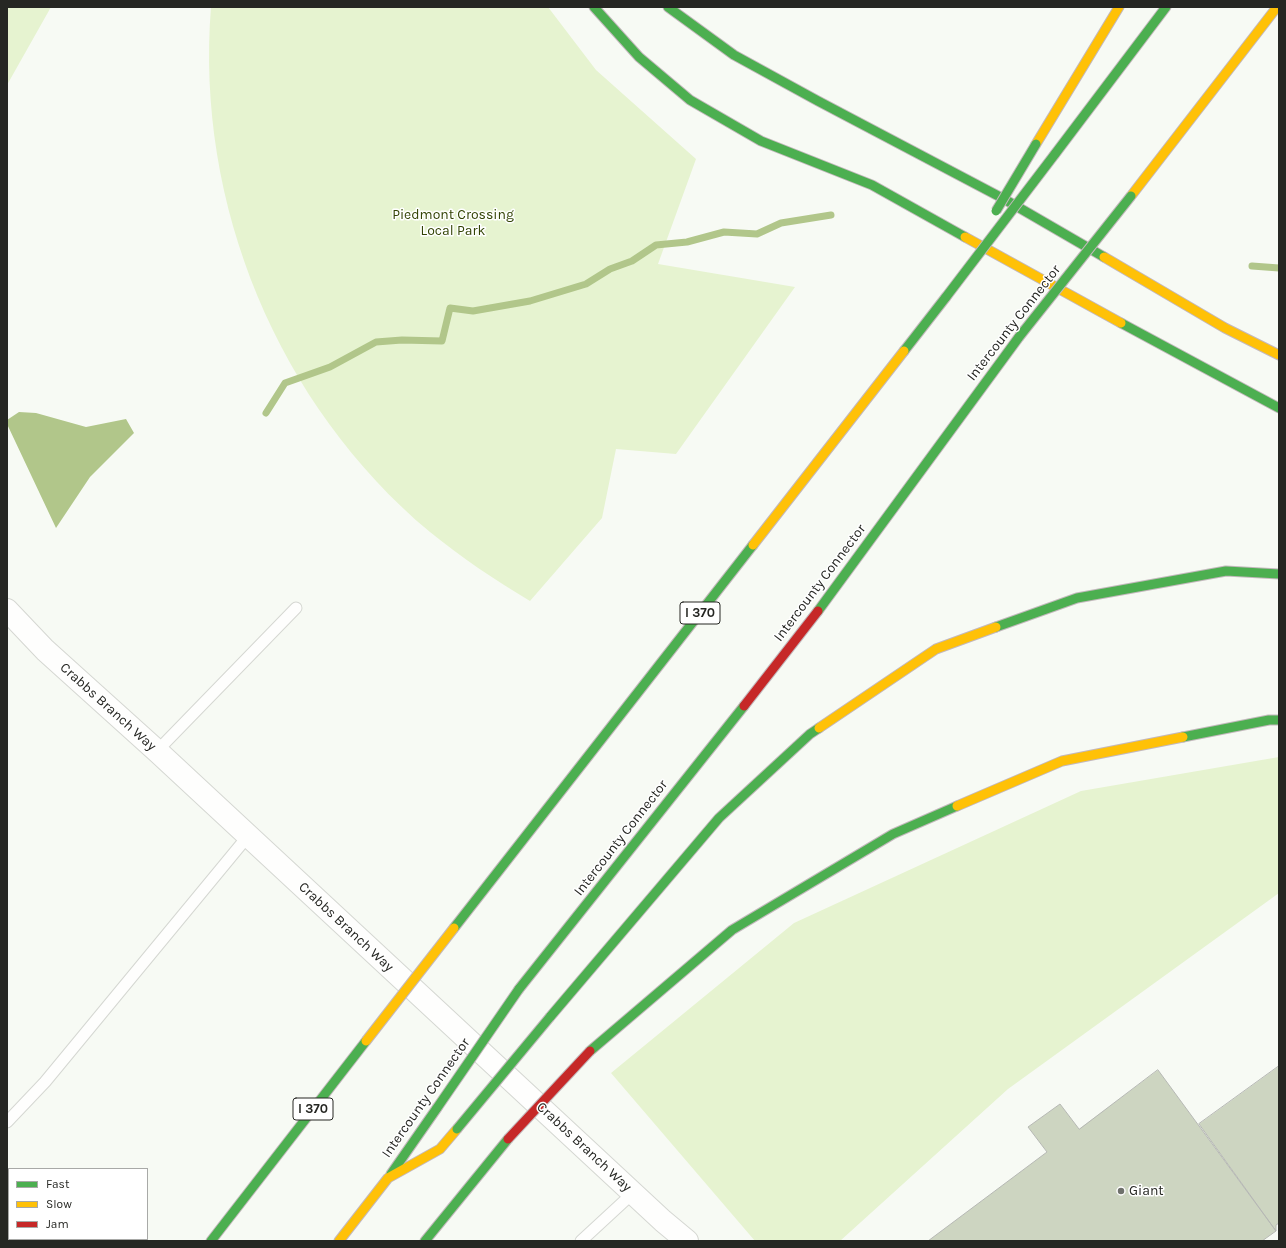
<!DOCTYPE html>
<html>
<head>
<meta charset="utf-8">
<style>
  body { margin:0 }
  #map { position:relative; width:1286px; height:1248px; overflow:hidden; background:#f7faf4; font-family:Karla,sans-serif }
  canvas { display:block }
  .frame { position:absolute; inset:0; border:8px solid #262723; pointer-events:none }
  .legend { position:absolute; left:8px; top:1168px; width:140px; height:72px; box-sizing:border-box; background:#fff; border:1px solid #a8a9a7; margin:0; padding:5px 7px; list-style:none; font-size:12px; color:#262723 }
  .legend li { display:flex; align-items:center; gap:8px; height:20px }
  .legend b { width:20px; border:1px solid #a8a9a7 }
</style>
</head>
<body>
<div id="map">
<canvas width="1286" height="1248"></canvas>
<div class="frame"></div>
<ul class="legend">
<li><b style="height:5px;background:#4caf50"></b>Fast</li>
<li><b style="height:5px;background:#ffc107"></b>Slow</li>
<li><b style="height:5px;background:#c62828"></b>Jam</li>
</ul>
</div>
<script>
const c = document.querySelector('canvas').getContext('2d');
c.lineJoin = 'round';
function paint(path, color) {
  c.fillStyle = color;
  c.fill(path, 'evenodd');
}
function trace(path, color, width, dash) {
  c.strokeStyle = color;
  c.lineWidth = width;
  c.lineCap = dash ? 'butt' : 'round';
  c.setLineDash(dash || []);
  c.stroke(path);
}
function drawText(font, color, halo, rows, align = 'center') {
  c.font = font + ' Karla,sans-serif';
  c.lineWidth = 3;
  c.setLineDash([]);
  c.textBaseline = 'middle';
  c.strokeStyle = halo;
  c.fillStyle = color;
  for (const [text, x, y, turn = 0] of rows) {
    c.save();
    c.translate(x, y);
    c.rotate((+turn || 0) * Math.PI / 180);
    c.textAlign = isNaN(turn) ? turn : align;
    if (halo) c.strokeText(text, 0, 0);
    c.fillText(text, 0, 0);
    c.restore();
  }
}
const green = new Path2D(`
  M7 7H51L7 85Z
  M211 7H548L596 70 696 159 658 264 795 287 676 454 616 449 602 518 530 601C495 580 462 558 430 532 278 405 195 204 211 7Z
  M1279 757V893L1008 1089 840 1241H755L611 1073 794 923 1081 791Z`);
const water = new Path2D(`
  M19 412 36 413 86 427 126 419 134 433 90 477 56 528 7 424V420Z`);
const stream = new Path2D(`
  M1252 266 1279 268
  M266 413 285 383 330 367 376 342 402 340 442 341 450 308 473 311 530 301 586 284 610 269 632 261 656 245 687 242 724 232 757 234 781 223 831 215`);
const building = new Path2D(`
  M1279 1066V1223L1276 1225V1231L1199 1124Z
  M1158 1070 1276 1231 1262 1241H928L1047 1152 1028 1127 1060 1104 1079 1129Z`);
const lane = new Path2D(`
  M157 751 296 608
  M7 1122 45 1082 248 836
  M581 1241 633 1193`);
const street = new Path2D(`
  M7 610 45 650 157 751 663 1221 687 1241`);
const fast = new Path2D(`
  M594 7 639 57 690 100 761 141 872 185 965 237
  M668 7 734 55 818 101 1004 199 1104 257
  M1055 154 1166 7
  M1121 323 1279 408
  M904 351 946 297
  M818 611 1019 337
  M996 627 1077 598 1226 571 1279 574
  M1183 737 1269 720H1279
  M454 928 753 545
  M519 989 744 706
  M550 1017 719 818 810 734 819 728
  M590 1051 732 930 893 834 957 806
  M391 1174 437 1108
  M211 1241 366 1041
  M425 1241 508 1139`);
const slow = new Path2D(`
  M1036 144 1119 7
  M1131 196 1277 7
  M965 237 1121 323
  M1104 257 1225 328 1279 355
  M753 545 904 351
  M819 728 936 649 996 627
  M957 806 1062 761 1183 737
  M339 1241 388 1178 440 1149 457 1129`);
const jam = new Path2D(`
  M744 706 818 611`);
const fastBridge = new Path2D(`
  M996 211 1036 144
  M946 297 1055 154
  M1019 337 1131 196
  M437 1108 519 989
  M457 1129 550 1017`);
const slowBridge = new Path2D(`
  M366 1041 454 928`);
const jamBridge = new Path2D(`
  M508 1139 590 1051`);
const markers = [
  [1121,1191,4,"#6f716c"]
];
const shields = [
  [700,613,40],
  [313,1109,40]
];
const shieldNames = [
  ["I 370",700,613],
  ["I 370",313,1109]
];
const parkNames = [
  ["Piedmont Crossing",453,215],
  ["Local Park",453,231]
];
const streetNames = [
  ["Intercounty Connector",1014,323,-52],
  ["Intercounty Connector",820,583,-53],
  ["Crabbs Branch Way",108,707,42],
  ["Intercounty Connector",621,838,-52],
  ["Crabbs Branch Way",346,927,43],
  ["Intercounty Connector",426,1098,-55],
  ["Crabbs Branch Way",584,1147,43]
];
const poiNames = [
  ["Giant",1129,1191]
];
paint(green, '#e6f3d0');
paint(water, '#b1c68a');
trace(stream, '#b1c68a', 7);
paint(building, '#cdd5c1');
trace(building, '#b6b8b4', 1);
trace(lane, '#d5d7d2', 13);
trace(street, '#d5d7d2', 24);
trace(fast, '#c3b8bc', 11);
trace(slow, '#c3b8bc', 11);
trace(jam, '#c3b8bc', 11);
trace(lane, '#fefefd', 11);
trace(street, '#fefefd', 22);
trace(fast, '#4caf50', 9);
trace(slow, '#ffc107', 9);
trace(jam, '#c62828', 9);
trace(fastBridge, '#c3b8bc', 11, []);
trace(slowBridge, '#c3b8bc', 11, []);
trace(jamBridge, '#c3b8bc', 11, []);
trace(fastBridge, '#4caf50', 9);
trace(slowBridge, '#ffc107', 9);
trace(jamBridge, '#c62828', 9);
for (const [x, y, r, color] of markers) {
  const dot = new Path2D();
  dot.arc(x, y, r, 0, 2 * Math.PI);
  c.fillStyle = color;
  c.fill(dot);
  trace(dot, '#fff', 1.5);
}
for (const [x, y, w] of shields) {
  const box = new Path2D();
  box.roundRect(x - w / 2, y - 11, w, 22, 3);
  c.fillStyle = '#fff';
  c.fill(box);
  trace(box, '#262723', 1);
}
drawText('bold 13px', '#262723', null, shieldNames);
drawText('14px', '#324304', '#fff', parkNames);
drawText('14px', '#262723', '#fff', streetNames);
drawText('14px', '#262723', '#fff', poiNames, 'left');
</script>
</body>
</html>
